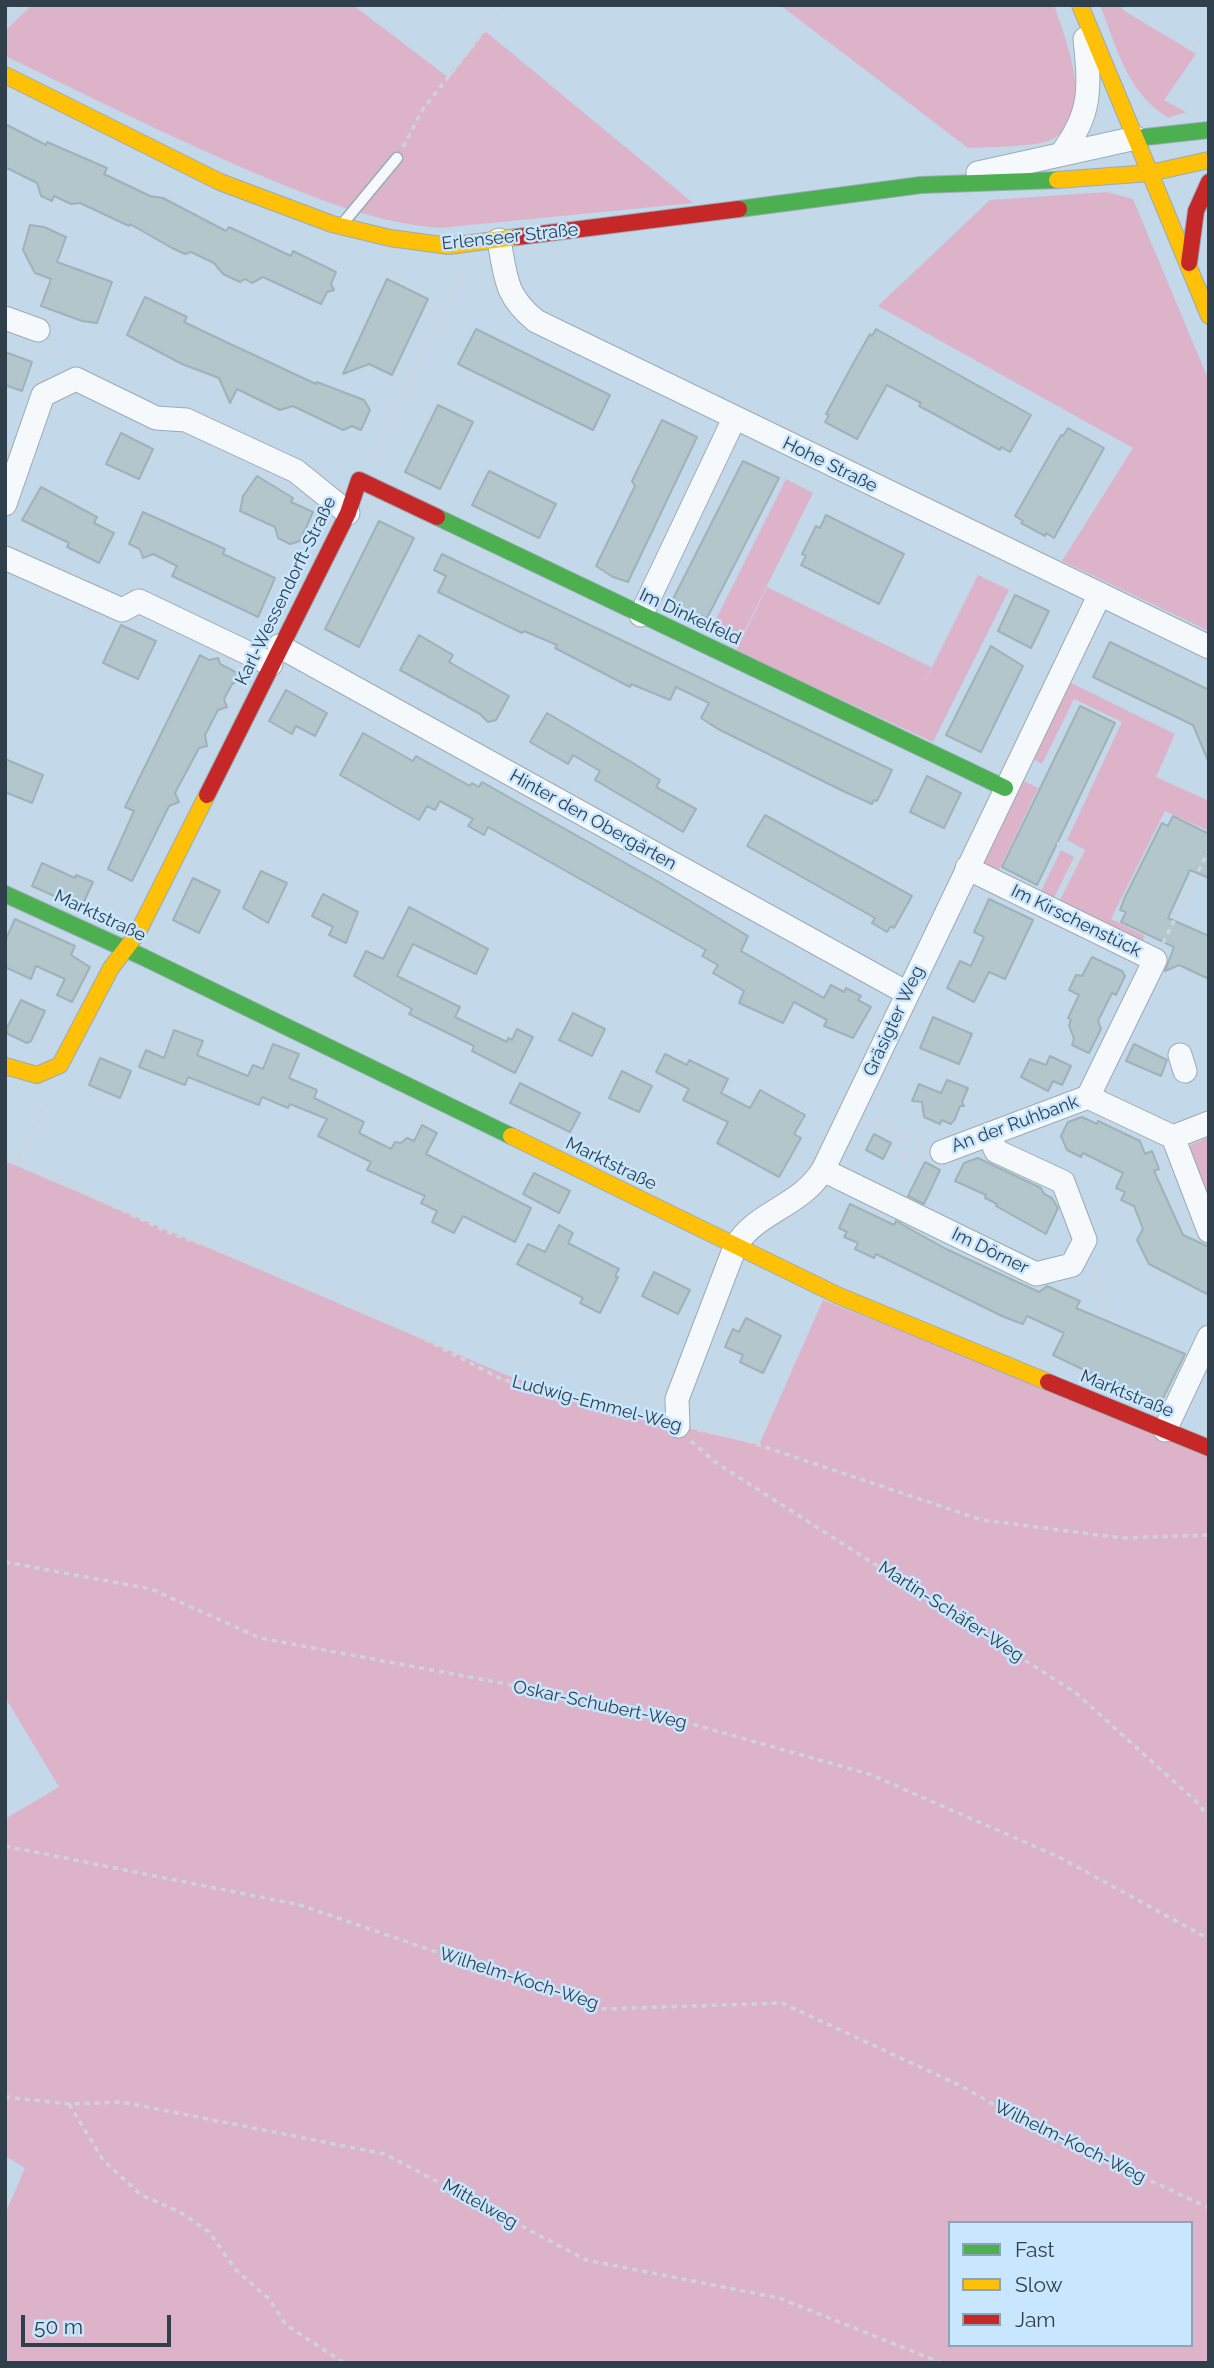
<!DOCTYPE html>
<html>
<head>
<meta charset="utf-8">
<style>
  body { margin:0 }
  #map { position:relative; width:1214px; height:2368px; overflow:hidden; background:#c3d8e8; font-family:Raleway,sans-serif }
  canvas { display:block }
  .frame { position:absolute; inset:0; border:7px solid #2f3f4b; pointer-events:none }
  .legend { position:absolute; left:948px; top:2221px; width:245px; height:126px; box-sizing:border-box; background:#c8e7fe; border:2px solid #8ba4b6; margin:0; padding:9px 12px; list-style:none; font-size:21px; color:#2f3f4b }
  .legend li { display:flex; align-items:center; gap:14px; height:35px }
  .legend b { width:35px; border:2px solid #8ba4b6 }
  .scale { position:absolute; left:21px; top:2315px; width:150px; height:32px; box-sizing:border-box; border:4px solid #2f3f4b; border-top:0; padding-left:9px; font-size:21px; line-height:24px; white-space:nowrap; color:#2f3f4b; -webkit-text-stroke:5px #c8e7fe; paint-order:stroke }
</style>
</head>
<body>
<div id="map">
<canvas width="1214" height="2368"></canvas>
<div class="frame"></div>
<ul class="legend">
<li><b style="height:9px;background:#4caf50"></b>Fast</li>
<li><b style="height:9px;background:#ffc107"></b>Slow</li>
<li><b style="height:9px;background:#c62828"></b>Jam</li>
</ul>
<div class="scale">50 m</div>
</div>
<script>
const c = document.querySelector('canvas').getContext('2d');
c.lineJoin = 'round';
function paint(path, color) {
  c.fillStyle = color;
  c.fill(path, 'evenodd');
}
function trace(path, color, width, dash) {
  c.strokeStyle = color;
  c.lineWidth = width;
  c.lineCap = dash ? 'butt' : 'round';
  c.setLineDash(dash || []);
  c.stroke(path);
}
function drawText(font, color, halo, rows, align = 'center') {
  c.font = font + ' Raleway,sans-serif';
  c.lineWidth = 5;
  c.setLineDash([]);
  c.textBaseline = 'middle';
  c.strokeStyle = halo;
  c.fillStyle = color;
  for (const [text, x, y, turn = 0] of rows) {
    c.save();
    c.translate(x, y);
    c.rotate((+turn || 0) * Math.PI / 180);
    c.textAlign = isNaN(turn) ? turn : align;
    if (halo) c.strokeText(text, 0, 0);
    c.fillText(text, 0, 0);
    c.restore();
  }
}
const green = new Path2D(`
  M32 5H353L449 78 485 31 693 203 440 228C375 223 317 199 257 174 172 138 89 96 5 56V31Z
  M780 5H1054C1066 41 1100 121 1048 141 1033 147 986 147 968 148Z
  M1100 5H1121L1123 10 1196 54 1164 100 1186 112 1168 118C1126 91 1118 50 1100 5Z
  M1107 192 1133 199 1209 381V631L1062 561 1133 448 878 306 990 200Z
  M786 479 813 493 736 648 710 631Z
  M978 575 1009 590 933 742 736 651 767 587 931 667 923 685Z
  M1067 681 1175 734 1156 777 1209 801V831L1165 811 1111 919 1145 936 1139 947 1057 906 1085 850 1067 840 1122 722 1074 699 1042 764 1029 757Z
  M1020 779 1038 788 999 870 1041 891 1061 850 1074 857 1050 906 976 870Z
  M1209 1137V1200L1188 1146Z
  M5 1161 511 1377 678 1426 759 1445 823 1300 1209 1453V2363H5V2214L25 2168 5 2156V1819L59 1787 5 1697ZM950 2223H1191V2345H950Z`);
const building = new Path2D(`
  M5 124 46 145 47 142 107 168 104 174 150 196 163 198 226 231 229 227 291 256 293 251 336 272 331 284 334 290 327 292 321 304 263 277 252 283 245 279 240 282 223 274 214 263 191 252 185 254 172 248 130 224 129 226 80 203 71 204 54 196 52 201 41 196 37 183 5 167Z
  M30 225 44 227 66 237 57 262 112 282 97 323 82 321 41 306 51 279 35 273 23 250Z
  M387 279 428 299 392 375 369 364 343 374Z
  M145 297 187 317 184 322 226 342 316 384 317 382 364 400 370 410 361 430 352 426 343 430 293 406 280 410 237 389 230 403 219 378 182 364 127 335Z
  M476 329 610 395 593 430 458 364Z
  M876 329 1031 415 1010 452 1001 447 1000 450 936 415 919 406 921 403 887 385 857 439 825 422 829 415 826 414 854 362 870 334 872 336Z
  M5 352 32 362 22 391 5 385Z
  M438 405 473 422 440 489 405 472Z
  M662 420 697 437 628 582 613 577 596 566 635 486 632 481Z
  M1068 428 1104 448 1054 538 1046 533 1045 536 1021 523 1023 521 1015 516 1061 435 1063 436Z
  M121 433 153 449 139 479 106 464Z
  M743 461 779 478 707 618 702 616 701 619 672 601Z
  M489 471 556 504 539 538 472 505Z
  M257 476 293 498 291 502 313 512 300 541 290 544 278 538 275 527 240 511 243 496Z
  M41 487 97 517 94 523 114 533 99 563 67 547 69 543 22 520Z
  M143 512 225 549 223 554 275 578 258 617 172 576 177 566 153 554 143 558 140 549 129 544Z
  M826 515 904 554 879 604 801 565 806 556 802 554 816 526 820 528Z
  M379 521 414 538 359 647 325 629Z
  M442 554 892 770 877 801 874 800 872 804 843 791 718 729 701 718 709 703 676 687 670 700 631 684 630 687 555 648 557 645 524 631 522 633 438 592 446 576 434 570Z
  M1015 595 1049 611 1031 648 998 631Z
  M121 625 156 641 138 679 103 663Z
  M419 635 453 655 449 662 509 696 496 720 488 722 480 714 400 670Z
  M1110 642 1209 690V763L1193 725 1093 677Z
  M991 646 1023 666 981 752 946 735Z
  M200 655 209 660 218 658 220 664 245 677 232 684 224 699 227 707 218 710 205 735 207 746 199 748 175 793 179 802 169 806 132 881 108 869 134 811 125 807Z
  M286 690 327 713 315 736 296 726 292 734 269 721Z
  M1080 706 1115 723 1037 885 1002 867Z
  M547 713 633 763 660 780 656 787 696 809 683 832 595 780 600 771 573 755 568 764 530 742Z
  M363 733 413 761 416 756 470 786 472 783 479 787 482 782 657 881 748 936 741 951 824 998 831 985 844 992 846 988 861 996 858 1000 871 1007 853 1038 824 1026 827 1020 794 1002 783 1023 739 1003 744 991 713 973 718 965 702 956 706 950 488 827 484 835 468 826 473 819 440 801 435 810 427 806 419 820 340 775Z
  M5 759 43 775 32 803 5 792Z
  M927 776 961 793 944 828 910 812Z
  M765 815 912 896 894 928 891 926 887 932 872 923 875 918 747 846Z
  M1173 816 1209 834V878L1190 870 1168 918 1209 936V979L1179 965 1165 971 1174 947 1121 922 1126 912 1120 910 1125 897 1162 823 1168 826Z
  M42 863 75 878 76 875 93 882 81 908 32 886Z
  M261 871 287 883 268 923 243 908Z
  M193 878 220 891 199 933 173 920Z
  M323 894 358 912 346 943 329 935 333 927 312 916Z
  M989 899 1033 920 1005 979 989 972 974 1002 947 988 960 961 971 966 984 937 974 932Z
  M409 907 488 949 476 974 413 944 397 976 460 1007 455 1017 507 1042 508 1038 512 1040 517 1029 533 1037 515 1073 472 1051 474 1046 409 1014 412 1009 354 976 366 951 383 959Z
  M15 919 75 946 71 955 90 967 72 1002 57 995 65 979 36 966 31 979 5 967V941Z
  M1092 957 1122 971 1125 976 1116 995 1112 993 1098 1021 1101 1029 1089 1053 1072 1045 1074 1039 1069 1025 1071 1020 1068 1018 1079 995 1069 990 1076 975 1082 976Z
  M21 1000 45 1011 31 1041 27 1043 8 1034 6 1030Z
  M573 1013 605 1029 592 1056 559 1040Z
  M933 1017 972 1034 959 1064 920 1048Z
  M174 1030 203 1041 197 1055 248 1076 253 1065 263 1069 273 1044 299 1054 289 1078 317 1090 314 1098 364 1122 359 1133 391 1149 395 1142 401 1143 407 1138 414 1141 422 1125 437 1133 426 1154 531 1208 515 1242 463 1216 454 1233 432 1222 437 1211 421 1203 425 1196 367 1170 371 1162 318 1136 327 1119 290 1104 288 1108 262 1097 259 1105 188 1077 185 1085 139 1067 146 1050 164 1058Z
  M1134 1044 1167 1060 1161 1076 1126 1061Z
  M665 1054 687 1065 689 1060 728 1079 721 1093 750 1108 760 1090 805 1115 794 1134 801 1138 779 1177 717 1143 728 1122 683 1100 689 1089 656 1072Z
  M1050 1056 1071 1066 1062 1085 1053 1081 1048 1091 1021 1077 1030 1059 1046 1065Z
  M100 1058 131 1071 120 1098 89 1085Z
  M622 1071 652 1086 639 1112 609 1098Z
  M947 1080 968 1088 962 1102 964 1106H960L955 1119 951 1124 942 1120 940 1124 924 1117 922 1102 912 1101 919 1084 941 1093Z
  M520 1083 580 1113 570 1132 510 1103Z
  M1082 1117 1097 1124 1098 1121 1140 1141 1145 1154 1152 1151 1159 1169 1154 1171 1183 1235 1209 1247V1295L1149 1264 1137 1240 1143 1229 1134 1206 1121 1200 1125 1192 1116 1188 1123 1173 1083 1153 1081 1157 1067 1150 1061 1136 1068 1122Z
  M874 1134 891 1143 883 1159 866 1150Z
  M978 1158 1041 1188 1044 1194 1052 1198 1058 1208 1046 1234 996 1206 997 1204 985 1198 986 1195 955 1181 964 1163Z
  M925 1162 940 1170 924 1204 908 1196Z
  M534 1173 570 1191 559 1213 523 1194Z
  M850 1204 894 1225 896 1221 946 1249 1039 1292 1047 1286 1080 1301 1076 1308 1185 1354 1159 1406 1053 1355 1064 1333 1027 1316 1023 1324 1004 1317 876 1254 874 1258 855 1249 858 1243 844 1237 847 1232 839 1228Z
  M559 1225 573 1233 568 1243 619 1269 615 1276 618 1277 600 1313 580 1303 583 1298 517 1264 528 1244 545 1252Z
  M654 1272 690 1290 678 1314 642 1296Z
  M746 1318 781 1336 763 1373 740 1362 743 1355 725 1347 733 1329 739 1332Z`);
const path = new Path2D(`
  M5 25 24 5
  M1192 49 1209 20
  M403 147 423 109 505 5
  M49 346 62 362
  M370 460 461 279 457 269
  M1057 843 1079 853 1061 890
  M1163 943 1209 850
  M871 1119 924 1144
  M5 1156 18 1158 30 1167 170 1233 281 1272 378 1315 501 1379 656 1421
  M18 1158 50 1098
  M900 1158 922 1155
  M1092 1269 1105 1313
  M698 1430 738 1438 982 1520 1122 1538 1209 1535
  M691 1441 715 1462 1076 1693 1199 1804 1209 1818
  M5 1562 151 1589 260 1638 635 1708 869 1774 1059 1857 1209 1939
  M5 1846 300 1905 602 2009 782 2003 961 2086 1023 2121 1209 2208
  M5 2097 69 2104 122 2102 385 2154 586 2260 779 2298 942 2363
  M69 2104 103 2160 141 2195 180 2212 209 2232 236 2270 269 2299 286 2325 344 2363`);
const lane = new Path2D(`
  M344 222 397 158`);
const street = new Path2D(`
  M1061 154C1092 114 1090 88 1085 39
  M978 173 1136 138
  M499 240C506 278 505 296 536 321L1209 647
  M5 318 38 330
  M5 504 43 395 76 379 156 418 186 420 296 471 348 513
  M5 558 122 610 139 601 271 664
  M641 615 734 419
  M279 646 907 993
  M967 868 1155 960 1088 1097
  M1180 1055 1185 1071
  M1173 1137 1209 1231
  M942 1152 1088 1097 1173 1137 1209 1123
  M823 1170 1036 1274 1072 1265 1085 1240 1063 1182 996 1151 989 1134
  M678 1426 677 1399 735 1247C756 1211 799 1208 823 1170L1100 594
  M1165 1430 1209 1337`);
const fast = new Path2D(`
  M1136 138 1209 130
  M739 209 921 185 1057 180
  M437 517 1005 788
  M5 894 143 957 511 1136`);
const slow = new Path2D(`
  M1080 5 1150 173 1209 160
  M5 75 220 182 332 224 390 238 449 246 517 237
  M1057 180 1150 173 1209 316
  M5 1066 37 1075 60 1065 111 968 137 934 207 795
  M511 1136 837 1295 1048 1382`);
const jam = new Path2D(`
  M517 237 739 209
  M1189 263 1196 211 1209 182
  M207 795 348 513 359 480 437 517
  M1048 1382 1209 1448`);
const streetNames = [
  ["Erlenseer Straße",510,237,-6],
  ["Hohe Straße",830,465,26],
  ["Karl-Wessendorft-Straße",286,591,-64],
  ["Im Dinkelfeld",690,617,25],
  ["Hinter den Obergärten",593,820,29],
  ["Marktstraße",100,916,25],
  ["Im Kirschenstück",1076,921,26],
  ["Gräsigter Weg",894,1021,-65],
  ["An der Ruhbank",1015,1124,-20],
  ["Marktstraße",611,1164,26],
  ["Im Dörner",990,1251,26],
  ["Marktstraße",1127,1394,22],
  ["Ludwig-Emmel-Weg",597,1404,15],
  ["Martin-Schäfer-Weg",951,1612,33],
  ["Oskar-Schubert-Weg",600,1705,12],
  ["Wilhelm-Koch-Weg",519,1979,18],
  ["Wilhelm-Koch-Weg",1070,2142,26],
  ["Mittelweg",480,2204,29]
];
paint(green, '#ddb3ca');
paint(building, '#b2c6cb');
trace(building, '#9fb2b7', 2);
trace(lane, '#9aabb8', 13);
trace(street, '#9aabb8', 25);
trace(fast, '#9aabb8', 18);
trace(slow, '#9aabb8', 18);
trace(jam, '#9aabb8', 18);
trace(path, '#ced5da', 3.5, [5, 5]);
trace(lane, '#f6f9fc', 10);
trace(street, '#f6f9fc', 23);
trace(fast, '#4caf50', 16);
trace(slow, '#ffc107', 16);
trace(jam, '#c62828', 16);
drawText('18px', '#2f3f4b', '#c8e7fe', streetNames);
</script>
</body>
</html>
